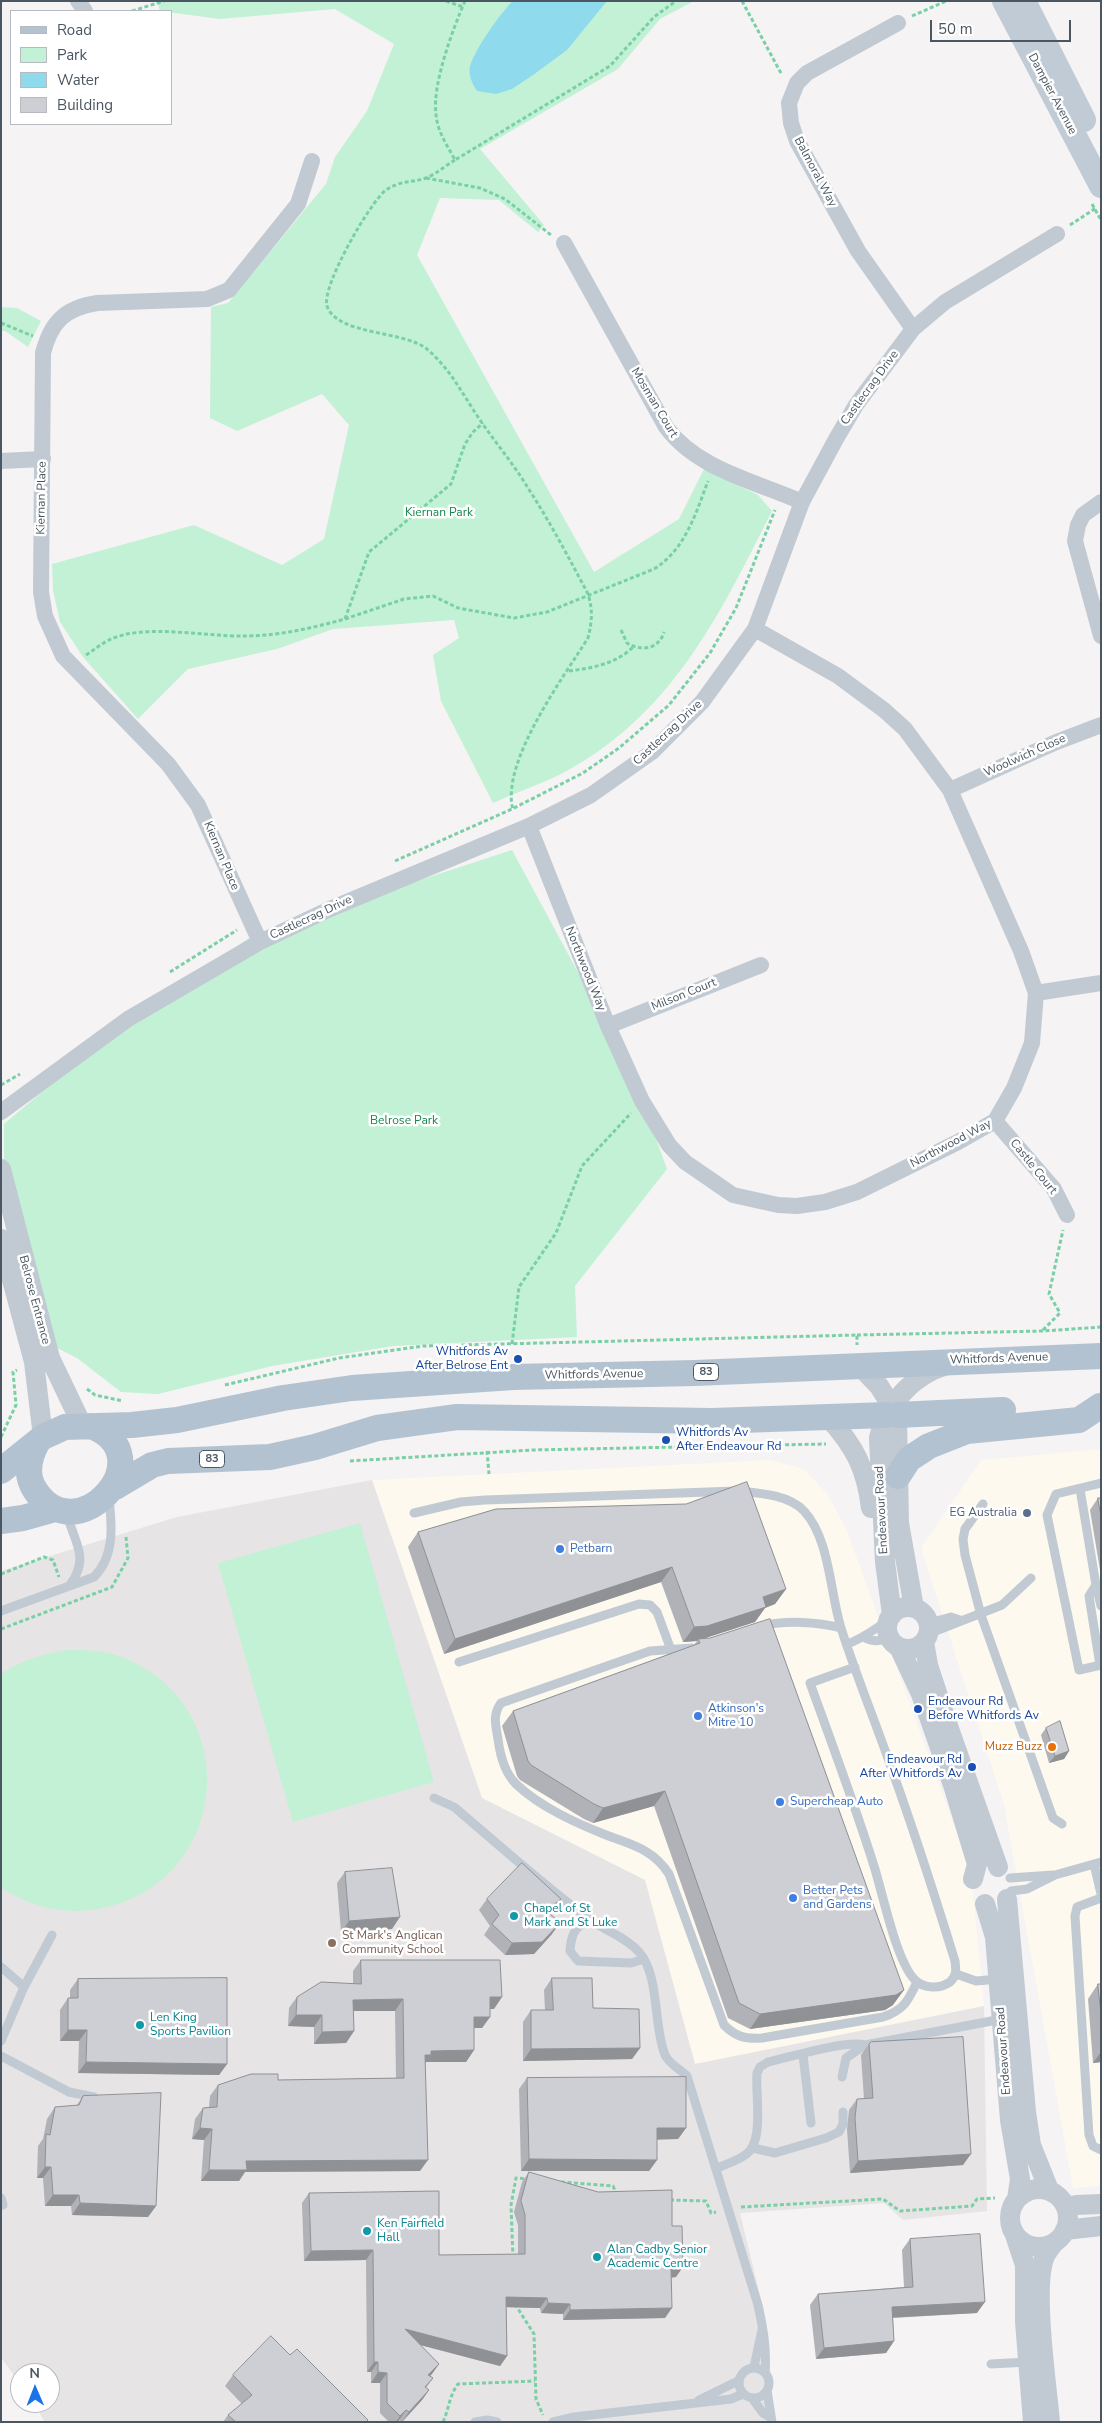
<!DOCTYPE html>
<html>
<head>
<meta charset="utf-8">
<style>
  body { margin:0 }
  #map { position:relative; width:1102px; height:2423px; overflow:hidden; background:#f5f3f3; font-family:"Nunito Sans",sans-serif }
  canvas { display:block }
  .frame { position:absolute; inset:0; border:2px solid #4a5661; pointer-events:none }
  .legend { position:absolute; left:10px; top:10px; width:162px; height:115px; box-sizing:border-box; background:#fff; border:1px solid #b7bbc0; margin:0; padding:6px 9px; list-style:none; font-size:15px; color:#4a5661 }
  .legend li { display:flex; align-items:center; gap:10px; height:25px }
  .legend b { width:25px; border:1px solid #b7bbc0 }
  .north { position:absolute; left:10px; top:2363px; width:50px; height:50px; box-sizing:border-box; background:#fff; border:1px solid #b7bbc0; border-radius:50%; rotate:359deg; font-size:14px; font-weight:700; line-height:20px; text-align:center; color:#4a5661 }
  .north::after { content:''; display:block; margin:auto; width:18px; height:22px; background:#1a73e8; clip-path:polygon(50% 0,100% 100%,50% 72%,0 100%) }
  .scale { position:absolute; left:930px; top:20px; width:141px; height:22px; box-sizing:border-box; border:2px solid #4a5661; border-top:0; padding-left:6px; font-size:15px; line-height:18px; white-space:nowrap; color:#4a5661; -webkit-text-stroke:4px #fff; paint-order:stroke }
</style>
</head>
<body>
<div id="map">
<canvas width="1102" height="2423"></canvas>
<div class="frame"></div>
<ul class="legend">
<li><b style="height:6px;background:#b3c2d1"></b>Road</li>
<li><b style="height:14px;background:#c3f1d5"></b>Park</li>
<li><b style="height:14px;background:#90daee"></b>Water</li>
<li><b style="height:14px;background:#cdcfd5"></b>Building</li>
</ul>
<div class="north">N</div>
<div class="scale">50 m</div>
</div>
<script>
const c = document.querySelector('canvas').getContext('2d');
c.lineJoin = 'round';
function paint(path, color) {
  c.fillStyle = color;
  c.fill(path, 'evenodd');
}
function trace(path, color, width, dash) {
  c.strokeStyle = color;
  c.lineWidth = width;
  c.lineCap = dash ? 'butt' : 'round';
  c.setLineDash(dash || []);
  c.stroke(path);
}
function drawText(font, color, halo, rows, align = 'center') {
  c.font = font + ' "Nunito Sans",sans-serif';
  c.lineWidth = 5;
  c.setLineDash([]);
  c.textBaseline = 'middle';
  c.strokeStyle = halo;
  c.fillStyle = color;
  for (const [text, x, y, turn = 0] of rows) {
    c.save();
    c.translate(x, y);
    c.rotate((+turn || 0) * Math.PI / 180);
    c.textAlign = isNaN(turn) ? turn : align;
    if (halo) c.strokeText(text, 0, 0);
    c.fillText(text, 0, 0);
    c.restore();
  }
}
const commercial = new Path2D(`
  M1101 1449V2186L1073 2188 1004 1805 921 1548 981 1460Z
  M770 1460 804 1469 828 1495 847 1531 971 1872 984 2006 695 2064 645 1880 482 1798 372 1480Z`);
const education = new Path2D(`
  M372 1480 482 1798 645 1880 695 2064 984 2006 987 2211 903 2220 884 2203 740 2213 765 2316 775 2422H45L33 2403H50V2373H20V2384L1 2357V1571L177 1517Z`);
const green = new Path2D(`
  M157 1H694L660 19 618 69 480 149 544 225 538 232 499 200 440 198 417 255 594 572 679 519 704 469 758 495 772 511C718 618 671 717 559 775 538 785 515 793 493 803L441 701 433 655 459 638 454 620 333 629 277 649 188 669 138 719 83 657 60 622 53 590 52 564 194 525 282 565 324 539 349 425 322 394 237 431 210 418 211 307 228 303 326 184 335 157 367 111 394 44 335 9 220 19 160 11Z
  M1 307 17 308 41 321 28 347 5 331H1Z
  M512 850 614 1039 642 1101 667 1169 575 1286 577 1337 393 1346 272 1366 158 1394 121 1392 77 1358 53 1346 4 1178V1124L121 1025 255 934Z
  M360 1523 434 1782 293 1822 218 1563Z
  M67 1650C84 1650 102 1650 119 1656 247 1703 232 1885 98 1909 64 1915 29 1907 1 1887V1674C22 1660 42 1654 67 1650Z`);
const water = new Path2D(`
  M513 1H607L567 50 533 75 512 89 496 94 477 91C472 84 468 74 470 66 475 49 501 12 513 1Z`);
const path = new Path2D(`
  M446 1 463 7
  M465 1C453 29 432 84 436 114 437 131 447 145 455 160L610 66 654 17 676 1
  M742 1 782 75
  M132 11 164 1
  M912 16 946 1
  M455 160C445 166 436 174 426 178 411 183 401 180 386 190 370 202 321 287 327 306 337 336 406 330 428 350 450 369 462 393 478 417 494 441 513 463 528 488 550 522 569 558 588 594 593 610 592 622 588 638 563 678 500 763 513 810
  M426 178 480 188 505 199 551 235
  M1092 204 1101 220
  M1070 225 1096 208
  M1 323 33 336
  M345 619 404 599 433 596 458 608 514 618 547 612 654 569C685 550 696 513 708 481
  M621 630 627 643C642 652 659 649 664 632
  M86 655C94 650 101 644 109 640 143 623 206 637 244 636 279 636 312 628 345 619L369 552 451 484 465 444 473 432 483 423
  M569 671C592 668 616 664 633 647
  M395 861 512 809 583 773 619 748 669 705 710 653 736 608 775 510
  M170 972 237 930
  M1 1085 20 1074
  M1043 1330 1060 1313 1049 1294 1063 1230
  M857 1335 1043 1331 1101 1327
  M512 1344 519 1287 556 1233 582 1166 631 1113
  M225 1385 339 1358 423 1346 857 1335V1345
  M87 1389 95 1395 123 1401
  M1 1437 16 1405 13 1372 17 1370
  M487 1451 489 1474
  M350 1461 532 1450 826 1444
  M1 1574 44 1557 53 1560 59 1577
  M1 1629 112 1587 128 1558 126 1537
  M561 2182 613 2186 617 2195
  M670 2200 706 2201 711 2213 716 2212
  M741 2207 883 2199 900 2211 972 2206 977 2199 995 2198
  M513 2258 511 2205 516 2178 528 2179
  M515 2304 534 2334 536 2399 543 2415
  M443 2422C449 2409 449 2396 458 2384L535 2381`);
const service = new Path2D(`
  M1101 1483 1056 1494 1047 1515 1079 1670 1101 1665
  M1080 1489 1096 1585 1089 1596 1100 1665
  M983 1504 965 1529 963 1539 965 1555 981 1615 1053 1818 1062 1824
  M67 1513C73 1542 91 1556 70 1585
  M414 1513 461 1502 485 1500 736 1491C757 1493 788 1494 804 1511 830 1539 830 1593 841 1628 856 1675 875 1721 891 1767 914 1831 935 1896 955 1961 956 1969 957 1976 950 1982 940 1989 924 1989 915 1980 896 1961 883 1894 874 1866 855 1805 832 1744 810 1683L855 1667
  M1096 1585 1101 1606
  M1 1611 94 1577C115 1556 112 1525 109 1498
  M929 1623 951 1617 960 1620
  M762 1626C786 1620 818 1622 841 1628
  M928 1634 1002 1605 1031 1578
  M865 1638C874 1642 880 1642 889 1636
  M847 1644C863 1639 874 1629 889 1620
  M692 1648 650 1651 501 1703C492 1715 496 1726 498 1739 500 1755 505 1773 516 1784 540 1807 576 1823 606 1835 632 1845 653 1849 669 1874L724 2025C736 2037 745 2039 762 2038L883 2017C904 2010 908 2001 917 1982
  M459 1662 639 1604 650 1605 657 1612 671 1650
  M434 1798 454 1807C498 1844 542 1884 589 1919 605 1931 626 1937 639 1952 660 1976 653 2025 665 2055 669 2064 680 2069 687 2076L758 2305C763 2328 767 2349 765 2373
  M1094 1864 1101 1894
  M1010 1878 1053 1875
  M1011 1891 1027 1889 1055 1875 1101 1862
  M1101 1898 1077 1907 1075 1916 1089 2135 1093 2146 1101 2150
  M590 1920C574 1926 571 1936 570 1951L578 1961 631 1963 644 1959
  M1 1967 24 1987
  M956 1974 976 1981 999 1979
  M1 2041 24 1987 52 1935
  M803 2055 811 2123
  M1 2056 69 2092 94 2097
  M842 2077 846 2058 865 2045
  M753 2148 775 2153 826 2138 839 2132 843 2124V2112
  M717 2168C726 2164 737 2161 745 2155 765 2143 755 2095 757 2073L760 2067 768 2062C790 2057 846 2040 865 2045L1002 2019
  M1 2198 3 2205
  M991 2364 1028 2362
  M754 2367 762 2330
  M739 2383a15 15 0 1 1 30 0a15 15 0 1 1-30 0Z
  M767 2391 772 2422
  M752 2398 763 2413 770 2417
  M699 2400 738 2381
  M475 2422 487 2420 497 2422
  M553 2422 574 2417 731 2399 743 2394`);
const minor = new Path2D(`
  M78 1 85 11
  M898 23 807 73 797 83 789 103 791 123 797 141 858 251 913 329
  M564 243 666 427C698 470 755 481 802 502
  M1 461 43 459
  M1101 502 1083 515 1078 525 1075 541 1101 636
  M950 790 1054 743 1101 725
  M529 826 608 1026 642 1101 669 1145 685 1162 733 1195 778 1205 797 1206 825 1202 857 1192 958 1142 995 1121 1014 1088 1032 1043 1036 993 1021 951 950 790 905 729 884 710 838 676 755 629
  M260 942 198 805 168 764 63 656 45 616 41 592 43 353C51 322 65 308 97 303L207 299 229 290 298 204 312 161
  M1036 993 1101 983
  M608 1026 761 965
  M1 1112 128 1019 260 942 330 909 529 826 591 795 652 752 702 702 755 629 802 502 836 439 856 405 913 329 945 302 1057 234
  M995 1121 1054 1189 1067 1215`);
const tertiary = new Path2D(`
  M1 1169 50 1358 82 1425
  M1 1239 34 1362 43 1437
  M859 1365 879 1386 897 1415 899 1523 914 1608
  M828 1417C855 1447 866 1468 871 1508
  M887 1628a21 21 0 1 1 42 0a21 21 0 1 1-42 0Z
  M892 1615 885 1562 879 1438C887 1403 913 1375 947 1365
  M924 1642 928 1665 947 1723 998 1867
  M899 1647 921 1694 954 1788 977 1864 973 1879
  M1007 1899 1026 2112 1031 2145 1049 2190
  M985 1904 995 1937 1010 2120 1020 2179 1017 2199
  M1010 2218a29 29 0 1 1 58 0a29 29 0 1 1-58 0Z
  M1066 2208 1076 2205 1101 2204
  M1065 2230 1101 2226
  M1015 2235 1025 2265V2322L1033 2422
  M1050 2422C1047 2386 1032 2286 1045 2256 1047 2252 1051 2247 1054 2243`);
const secondary = new Path2D(`
  M1004 1 1101 186
  M1024 1 1084 120`);
const primary = new Path2D(`
  M897 1415 1003 1410
  M37 1443C29 1458 25 1475 35 1490 76 1555 167 1456 91 1426
  M1 1471 43 1437 65 1427 132 1425 177 1420 283 1398 352 1388 513 1377 695 1373 1101 1356
  M898 1476 909 1459 929 1446 967 1431 1079 1420 1100 1406
  M115 1487 152 1465 168 1461 270 1457 315 1447 377 1428 457 1417 712 1421 887 1415
  M1 1521 23 1518 55 1509`);
const wall = new Path2D(`
  M1098 1498H1101V1576L1090 1510Z
  M496 1509 786 1589 775 1604 765 1608 755 1622 703 1639 893 2005 885 2010 750 2029 728 2018 654 1806 593 1823 584 1819 520 1780 517 1776 502 1726 513 1711 694 1645 697 1641 683 1642 661 1582 444 1654 408 1547 418 1532Z
  M1046 1728 1069 1751 1064 1759 1049 1763 1041 1735Z
  M345 1872 392 1929 341 1932 337 1883Z
  M487 1899 553 1910 549 1913 552 1934 534 1954 505 1955 484 1935 490 1926 479 1910Z
  M361 1960 494 2009H490V2017L482 2028H474V2050L466 2062H426L425 2063 420 2171 245 2172 239 2181H201L204 2140 192 2139 195 2119 203 2108 209 2107 210 2096 218 2085 278 2080 396 2078 395 2011H353L354 2031 346 2043 314 2044V2027L288 2026 289 2008 297 1997 353 1984V1971Z
  M552 1978 593 2008 640 2048 632 2059 523 2061V2022L531 2010H545L544 1990Z
  M78 1979 227 2064 219 2075 78 2073 79 2041H60V2010L68 1998H70V1990Z
  M1098 1984H1101V2062L1093 2063 1088 1999Z
  M869 2044 963 2165 850 2173 847 2129 849 2110 857 2099H864L861 2055Z
  M527 2078 686 2128 678 2139H657V2160L649 2171H521L519 2089Z
  M83 2096 156 2206 148 2217 72 2215 71 2206H45L43 2178H37L38 2146 43 2139 47 2119 55 2107 77 2105Z
  M529 2172 672 2226 676 2277 671 2278 665 2318 563 2320V2314L541 2313 540 2308 506 2307 507 2356 500 2366 420 2345 439 2364 430 2376 433 2378 426 2388 429 2390 422 2400 402 2422 399 2420 398 2422H389L380 2413V2383H371V2372H367L366 2260 304 2261 302 2203 309 2193 439 2255 518 2254V2225L514 2212 522 2182Z
  M910 2239 977 2313 893 2318 894 2341 886 2353 816 2359 810 2305 818 2294 904 2287 902 2250Z
  M290 2355 366 2422H223L228 2415 242 2404 225 2386 233 2375Z`);
const shadedWall = new Path2D(`
  M672 1567 661 1582 444 1654 455 1639Z
  M786 1589 775 1604 765 1608 755 1622 699 1640 698 1639 697 1641 683 1642 694 1627 763 1597Z
  M1069 1751 1064 1759 1049 1763 1055 1756Z
  M665 1791 654 1806 593 1823 603 1808Z
  M561 1899 553 1910 538 1922 546 1910Z
  M400 1917 392 1929 341 1932 349 1921Z
  M560 1923 552 1934 534 1954 505 1955 512 1943Z
  M904 1990 893 2005 885 2010 750 2029 760 2014Z
  M490 1997H502L494 2009H482Z
  M403 1999 395 2011H345L353 2000Z
  M296 2015H322L314 2027 288 2026Z
  M474 2017H490L482 2028H466Z
  M68 2030H87L79 2041H60Z
  M354 2031 346 2043 314 2044 322 2032Z
  M640 2048 632 2059 523 2061 531 2049Z
  M474 2050 466 2062H426L423 2066 425 2055 431 2051Z
  M1101 2052V2062L1093 2063Z
  M86 2062 227 2064 219 2075 78 2073Z
  M200 2128 212 2129 204 2140 192 2139Z
  M657 2128H686L678 2139 649 2140Z
  M971 2154 963 2165 850 2173 858 2161Z
  M529 2159 657 2160 649 2171H521Z
  M428 2160 420 2171 245 2172 239 2181H201L209 2170 246 2161Z
  M45 2167H51L43 2178H37Z
  M53 2195H79L71 2206H45Z
  M80 2203 156 2206 148 2217 72 2215Z
  M373 2250 366 2260 304 2261 311 2251Z
  M683 2267 676 2277 664 2278 671 2268Z
  M506 2297 547 2298 540 2308 499 2307Z
  M985 2302 977 2313 884 2318 892 2307Z
  M548 2303 570 2304 563 2314 541 2313Z
  M672 2308 665 2318 563 2320 570 2310Z
  M405 2329 507 2356 500 2366 398 2339Z
  M894 2341 886 2353 816 2359 824 2348Z
  M374 2362H378L371 2372H367Z
  M439 2364 432 2374 421 2385 428 2375Z
  M378 2372 387 2373 380 2383H371Z
  M429 2390 422 2400 402 2422 409 2412Z
  M406 2410 399 2420 398 2422H396L400 2416Z`);
const building = new Path2D(`
  M747 1482 786 1589 763 1597 766 1607 707 1626 694 1627 672 1567 455 1639 418 1532 496 1509 686 1504Z
  M1098 1498H1101V1516Z
  M770 1619 904 1990 896 1995 760 2014 739 2003 665 1791 603 1808 594 1804 531 1765 528 1761 513 1711 700 1643 698 1639 710 1638Z
  M1060 1721 1069 1751 1055 1756 1046 1728Z
  M522 1863 561 1899 546 1910 560 1923 542 1942 512 1943 492 1924 499 1915 487 1899Z
  M392 1868 400 1917 349 1921 345 1872Z
  M361 1960H500L502 1997H490V2017H474V2050L431 2051V2055H425L428 2160 246 2161 247 2170H209L212 2129 200 2128 203 2108 217 2107 218 2085 251 2074H278V2080L404 2078 403 1999 353 2000 354 2031 322 2032V2015H296L297 1997 321 1982 361 1984Z
  M227 1978V2064L86 2062 87 2030H68V1998H78V1979Z
  M552 1978H592L593 2008 639 2009 640 2048 531 2049V2010H553Z
  M1098 1984H1101V2013Z
  M963 2037 971 2154 858 2161 855 2118 857 2099 873 2098 869 2044 871 2042Z
  M686 2077V2128H657V2160L529 2159 527 2078Z
  M161 2093 156 2206 80 2203 79 2195H53L51 2167H45L46 2134 50 2135 55 2107 79 2105 83 2096Z
  M529 2172 598 2192 672 2190V2226H682L683 2267 671 2268 672 2308 570 2310V2304L548 2303 547 2298 506 2297 507 2356 405 2329 439 2364 428 2375 433 2378 425 2387 429 2390 409 2412 406 2410 400 2416 387 2403V2373L378 2372V2362H374L373 2250 311 2251 309 2193 439 2191V2255L525 2254V2215L521 2201Z
  M980 2234 985 2302 892 2307 894 2341 824 2348 818 2294 913 2287 910 2239Z
  M271 2336 290 2355 297 2349 368 2420 366 2422H236L228 2415 252 2395 233 2375Z`);
const markers = [
  [518,1359,5,"#1a4fb4"],
  [666,1440,5,"#1a4fb4"],
  [1027,1513,5,"#5c6f8a"],
  [560,1549,5,"#3f7fe0"],
  [918,1709,5,"#1a4fb4"],
  [698,1716,5,"#3f7fe0"],
  [1052,1747,5,"#e8710a"],
  [972,1767,5,"#1a4fb4"],
  [780,1802,5,"#3f7fe0"],
  [793,1898,5,"#3f7fe0"],
  [514,1916,5,"#0f9aa8"],
  [332,1943,5,"#8d6e63"],
  [140,2025,5,"#0f9aa8"],
  [367,2231,5,"#0f9aa8"],
  [597,2257,5,"#0f9aa8"]
];
const shields = [
  [706,1372,25],
  [212,1459,25]
];
const shieldNames = [
  ["83",706,1372],
  ["83",212,1459]
];
const streetNames = [
  ["Dampier Avenue",1052,94,62],
  ["Balmoral Way",815,172,62],
  ["Castlecrag Drive",870,388,-54],
  ["Mosman Court",654,403,59],
  ["Kiernan Place",42,498,-89],
  ["Castlecrag Drive",668,733,-43],
  ["Woolwich Close",1025,756,-24],
  ["Kiernan Place",221,856,67],
  ["Castlecrag Drive",311,918,-25],
  ["Northwood Way",585,969,68],
  ["Milson Court",684,995,-22],
  ["Northwood Way",951,1144,-28],
  ["Castle Court",1033,1167,51],
  ["Belrose Entrance",34,1300,75],
  ["Whitfords Avenue",999,1359,-2],
  ["Whitfords Avenue",594,1375,-1],
  ["Endeavour Road",882,1510,-93],
  ["Endeavour Road",1004,2051,-94]
];
const parkNames = [
  ["Kiernan Park",439,513],
  ["Belrose Park",404,1121]
];
const transitNames = [
  ["Whitfords Av",508,1352],
  ["After Belrose Ent",508,1366],
  ["Whitfords Av",676,1433,"left"],
  ["After Endeavour Rd",676,1447,"left"],
  ["Endeavour Rd",928,1702,"left"],
  ["Before Whitfords Av",928,1716,"left"],
  ["Endeavour Rd",962,1760],
  ["After Whitfords Av",962,1774]
];
const serviceNames = [
  ["EG Australia",1017,1513]
];
const shopNames = [
  ["Petbarn",570,1549],
  ["Atkinson's",708,1709],
  ["Mitre 10",708,1723],
  ["Supercheap Auto",790,1802],
  ["Better Pets",803,1891],
  ["and Gardens",803,1905]
];
const foodNames = [
  ["Muzz Buzz",1042,1747]
];
const cultureNames = [
  ["Chapel of St",524,1909],
  ["Mark and St Luke",524,1923],
  ["Len King",150,2018],
  ["Sports Pavilion",150,2032],
  ["Ken Fairfield",377,2224],
  ["Hall",377,2238],
  ["Alan Cadby Senior",607,2250],
  ["Academic Centre",607,2264]
];
const educationNames = [
  ["St Mark's Anglican",342,1936],
  ["Community School",342,1950]
];
paint(commercial, '#fdf9ef');
paint(education, '#e6e4e5');
paint(green, '#c3f1d5');
paint(water, '#90daee');
trace(path, '#7ad0a6', 3, [4, 2.5]);
trace(service, '#c1cad2', 9);
trace(minor, '#c1cad2', 16);
trace(tertiary, '#c1cad2', 20);
trace(secondary, '#c1cbd6', 24);
trace(primary, '#b3c2d1', 26);
paint(wall, '#b0b2b7');
paint(shadedWall, '#909195');
paint(building, '#cdcfd5');
trace(building, '#909195', 1);
for (const [x, y, r, color] of markers) {
  const dot = new Path2D();
  dot.arc(x, y, r, 0, 2 * Math.PI);
  c.fillStyle = color;
  c.fill(dot);
  trace(dot, '#fff', 2);
}
for (const [x, y, w] of shields) {
  const box = new Path2D();
  box.roundRect(x - w / 2, y - 8.5, w, 17, 4);
  c.fillStyle = '#fff';
  c.fill(box);
  trace(box, '#4a5661', 1);
}
drawText('bold 11px', '#4a5661', null, shieldNames);
drawText('12px', '#4a5661', '#fff', streetNames);
drawText('12px', '#17864f', '#fff', parkNames);
drawText('12px', '#164399', '#fff', transitNames, 'right');
drawText('12px', '#4e5e75', '#fff', serviceNames, 'right');
drawText('12px', '#366cbe', '#fff', shopNames, 'left');
drawText('12px', '#c56008', '#fff', foodNames, 'right');
drawText('12px', '#0d838f', '#fff', cultureNames, 'left');
drawText('12px', '#785e54', '#fff', educationNames, 'left');
</script>
</body>
</html>
